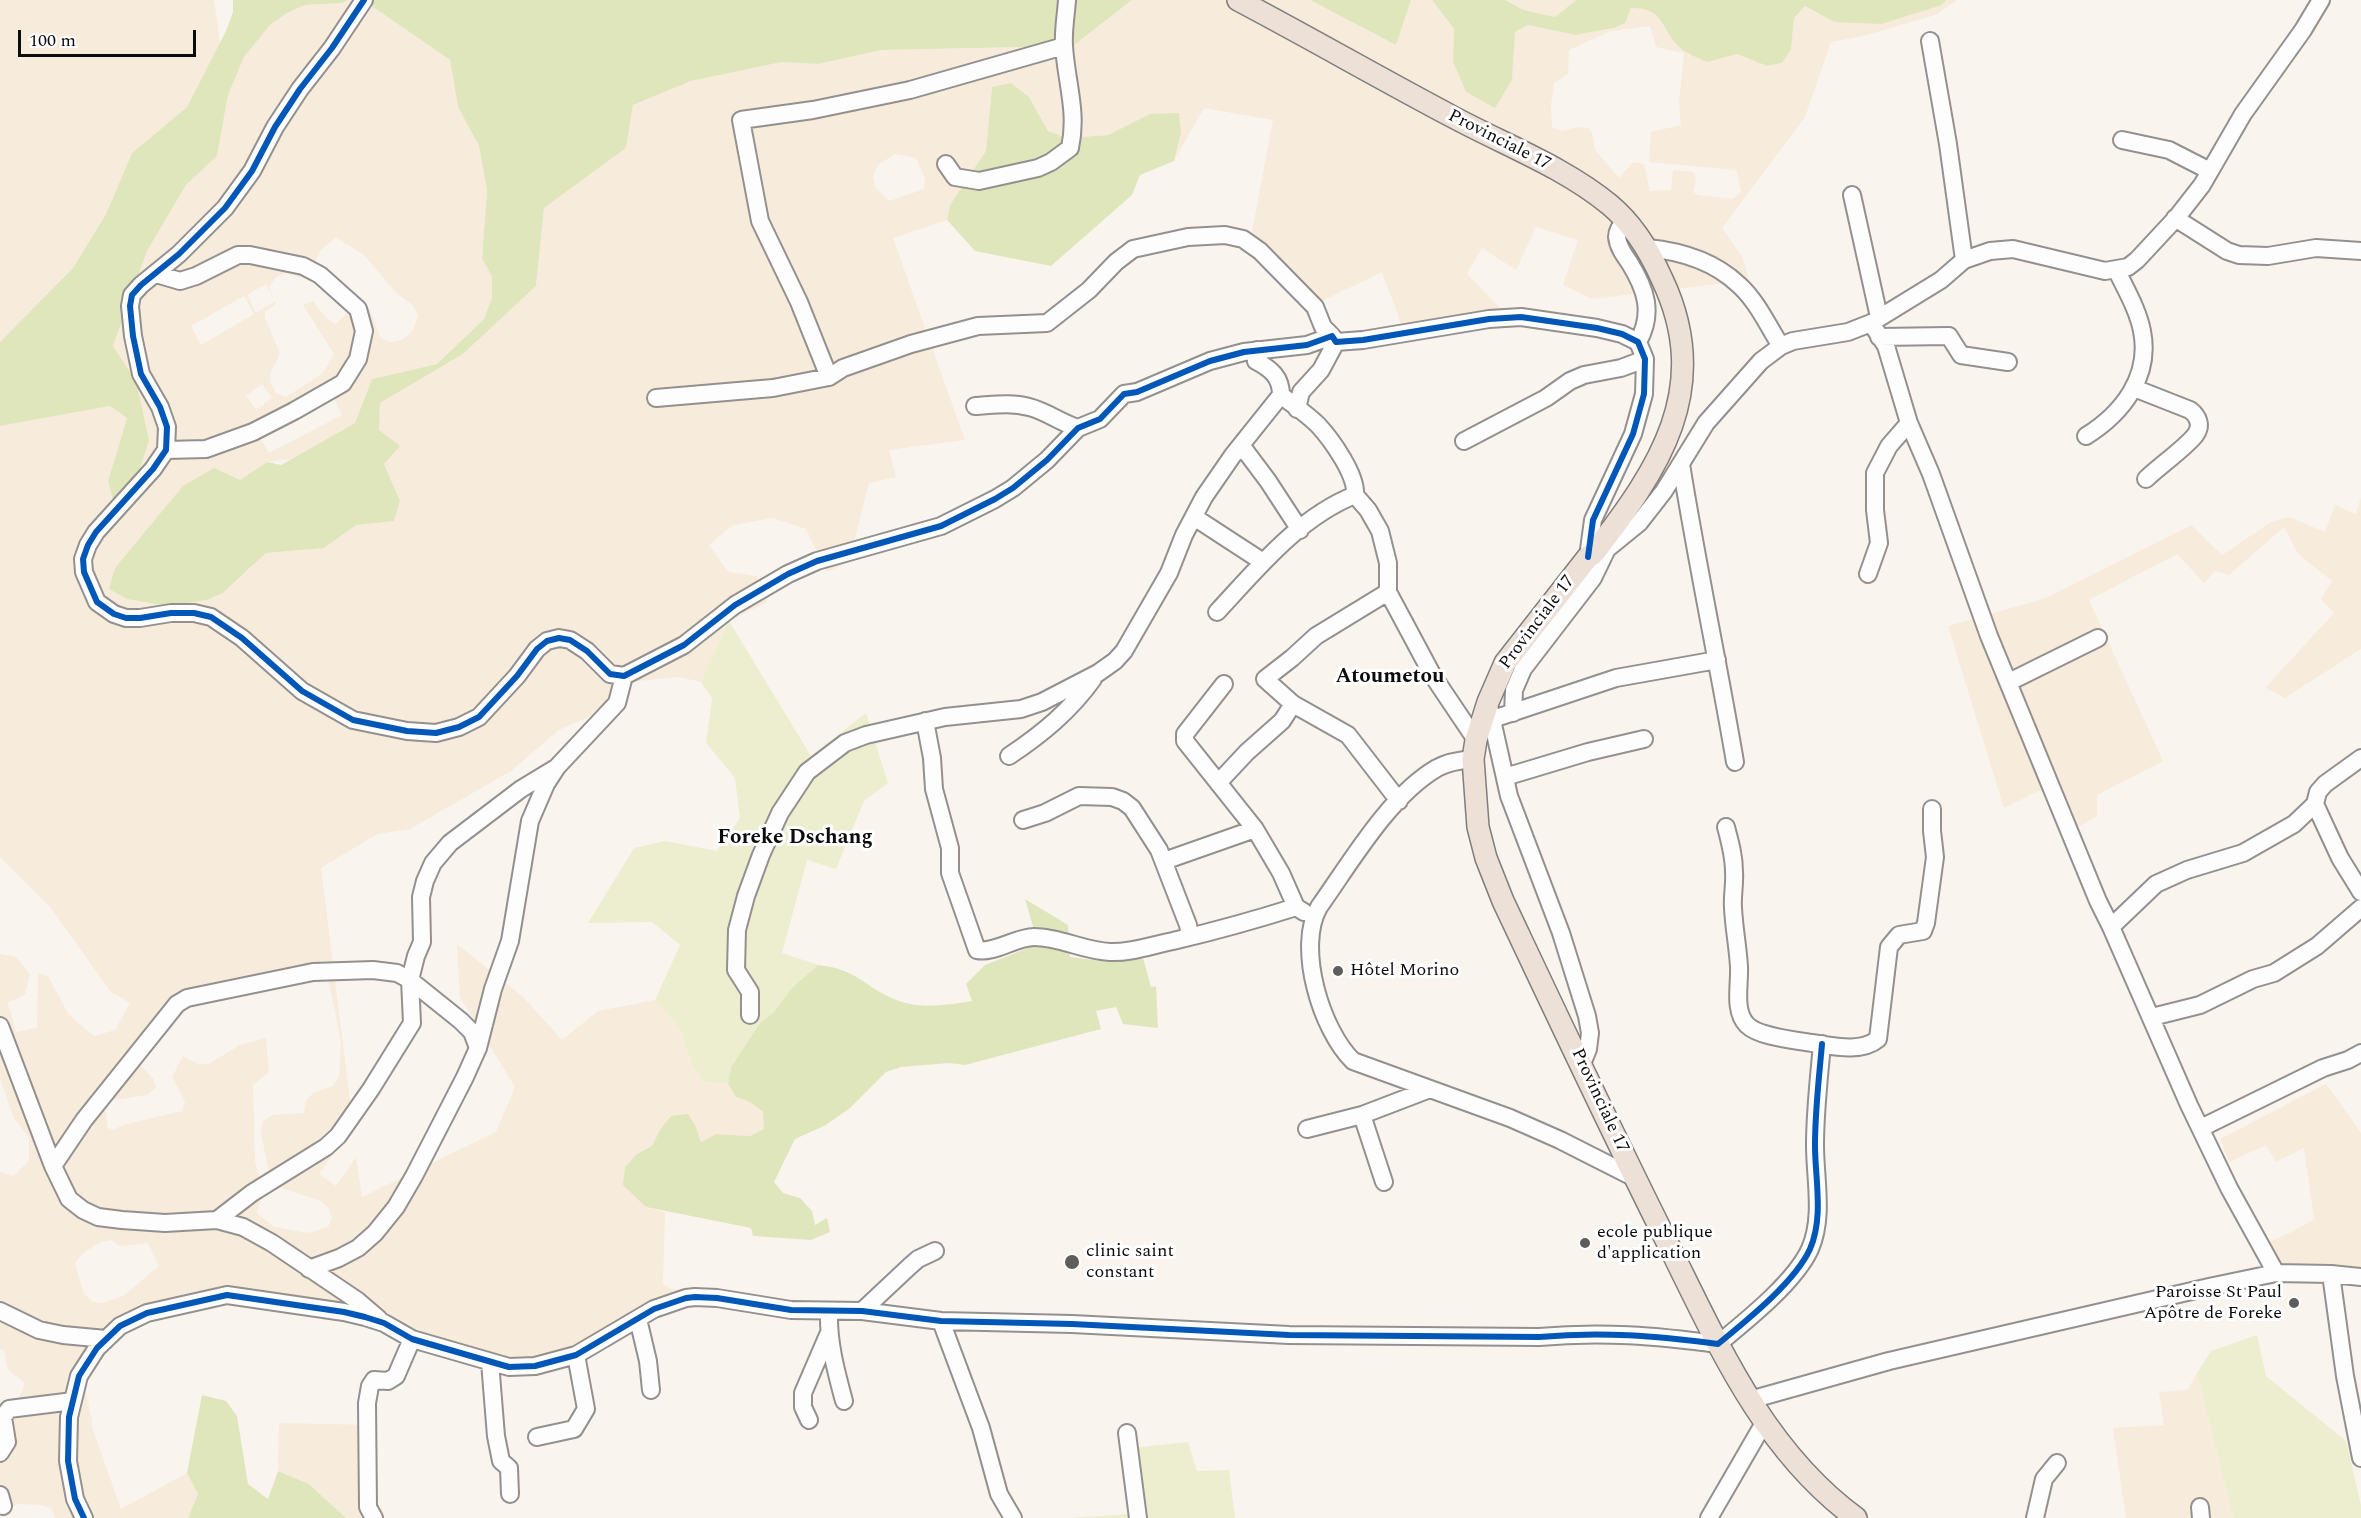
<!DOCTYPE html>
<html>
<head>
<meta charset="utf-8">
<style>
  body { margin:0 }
  #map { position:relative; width:2361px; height:1518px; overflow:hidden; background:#faf4ef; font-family:Spectral,serif }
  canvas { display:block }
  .scale { position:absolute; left:18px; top:30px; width:178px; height:27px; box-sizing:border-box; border:3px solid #0c0c0c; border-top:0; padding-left:8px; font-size:18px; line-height:21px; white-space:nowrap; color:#0c0c0c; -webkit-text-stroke:4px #fff; paint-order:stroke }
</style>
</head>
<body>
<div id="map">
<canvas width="2361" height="1518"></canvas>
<div class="scale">100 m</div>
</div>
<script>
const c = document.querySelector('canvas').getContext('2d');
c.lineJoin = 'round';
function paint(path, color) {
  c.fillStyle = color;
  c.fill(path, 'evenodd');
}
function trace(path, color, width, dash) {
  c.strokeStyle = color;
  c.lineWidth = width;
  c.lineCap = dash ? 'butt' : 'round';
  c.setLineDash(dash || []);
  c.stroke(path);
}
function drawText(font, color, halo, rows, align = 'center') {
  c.font = font + ' Spectral,serif';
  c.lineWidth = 6;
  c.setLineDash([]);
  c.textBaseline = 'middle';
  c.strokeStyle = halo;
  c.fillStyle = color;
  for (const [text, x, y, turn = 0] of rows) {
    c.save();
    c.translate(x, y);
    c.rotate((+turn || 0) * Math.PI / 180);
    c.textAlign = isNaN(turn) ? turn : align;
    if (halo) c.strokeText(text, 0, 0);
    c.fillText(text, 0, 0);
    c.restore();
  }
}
const farmland = new Path2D(`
  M0 0H214L220 44 187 107 132 153 106 214 73 268 0 342Z
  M348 0H363L450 60 458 107 479 146 487 190 482 258 492 277V298L484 319 437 364 372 379 355 423 292 459 267 462 240 480 224 593 266 553 324 548 356 525 394 520 400 501 384 464 379 430 380 403 463 354 536 286 544 208 626 148 633 105 691 81 782 62 818 64 881 50 1073 46 1132 0H1310L1396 45 1411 0H1432L1454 29 1453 61 1512 80 1515 32 1528 25 1575 35 1614 28 1625 23 1631 7 1647 8 1660 18 1679 47 1737 54 1767 66 1782 63 1791 50 1794 18 1805 6 1834 22 1942 5 1946 0H1957L1935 15 1863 36 1831 42 1805 117 1722 228 1742 256 1749 280 1592 299 1563 285 1578 240 1536 227 1516 270 1482 248 1467 274 1502 310 1401 323 1382 272 1322 301 1251 237 1273 120 1204 108 1174 161 1181 133 1150 114 1108 135 1067 138 1048 131 1029 97 992 87 986 151 950 205 947 220 893 238 965 440 889 450 896 477 869 483 849 562 827 572 806 529 773 518 733 525 709 545 728 572 757 576 767 602 729 621 701 682 679 677 628 682 588 717 559 730 511 771 410 829 377 834 321 868 353 1125 319 1174 336 1186 356 1157 362 1197 496 1132 515 1087 460 997 457 944 524 998 562 1040 598 1011 655 1000 680 1029 693 1067 705 1082 728 1084 736 1097 750 1102 763 1113 764 1129 750 1136 716 1134 701 1142 696 1127 660 1130 652 1146 637 1154 646 1207 665 1212 663 1284 674 1291 683 1289 686 1301 538 1369 364 1322 227 1301 188 1308 122 1330 101 1351 84 1379 93 1430 121 1509 187 1473 198 1494 188 1518H55L51 1508 41 1505 18 1504 9 1509 0 1507V1400L11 1403 19 1397 25 1383 8 1370 4 1350 0 1349V1172L14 1176 29 1160V1138L14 1118 0 1079V954L16 957 30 974 25 994 8 1003 16 1032 37 1028 38 973 48 976 69 1015 94 1036 115 1030 130 1003 110 991 50 907 0 857V426L110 406 127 418 108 481 113 500 136 381 113 346 147 251 186 185 217 156 228 95 244 57 270 25 287 13 305 5 342 3ZM1650 26 1656 47 1684 53 1679 102 1681 125 1651 132 1649 162 1737 170 1741 192 1733 199 1698 195 1693 192 1696 178 1693 172 1673 170 1671 190 1650 191 1644 164 1633 162 1619 178 1595 150 1592 133 1588 128 1577 127 1562 131 1552 127 1551 105 1554 83 1568 74 1569 50 1611 31ZM895 154 916 158 925 179 924 189 889 201 875 187 873 176 878 165ZM336 237 365 256 396 293 414 306 418 317 411 333 402 340 392 342 381 339 370 309 361 302 351 308 336 324 327 319 313 301 303 305 334 354 323 373 286 397 276 393 271 383 270 373 280 354 265 318V312L276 304 269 287 276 277 286 273 306 279 321 250ZM266 284 275 301 256 313 247 295ZM244 296 254 314 201 345 191 326ZM262 384 272 398 256 410 246 396ZM333 396 342 415 269 453 259 436ZM328 977 341 1043 339 1077 333 1086 313 1093 306 1101 304 1113 272 1115 263 1121 261 1133 270 1178 278 1187 321 1201 329 1208 332 1219 328 1227 308 1233 274 1227 257 1213 263 1192 255 1161 253 1085 269 1072 266 1038 240 1045 209 1064H199L183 1056 172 1077 185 1102 182 1111 123 1125 113 1130 108 1128 105 1106 108 1101 147 1095 156 1088 153 1078 139 1064 160 1027 179 1018 192 1000ZM111 1240 120 1246 148 1243 159 1266 125 1295 104 1303 93 1302 84 1294 75 1263 82 1254 100 1242Z
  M1505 0H1576L1555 17 1524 10Z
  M2361 497V649L2285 698 2265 688 2334 613 2321 599 2332 581 2298 554 2284 527 2229 575 2215 571 2204 583 2177 554 2089 600 2163 761 2097 795V816L2062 837 2047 787 2004 808 1948 626 2043 599 2191 525 2222 555 2271 522 2289 517 2325 532 2335 505 2356 514Z
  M2326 1084 2361 1133V1272L2276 1267 2264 1244 2292 1232 2314 1219 2304 1148 2276 1162 2266 1145 2229 1162 2220 1139Z
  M2197 1373 2233 1518H2126L2113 1428 2164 1425 2159 1392 2187 1390Z
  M279 1423 372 1425 377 1518H346L309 1484 278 1471Z`);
const green = new Path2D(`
  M729 621 811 756 866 713 888 783 864 801 836 869 807 860 782 953 818 965 792 988 773 1013 760 1023 731 1067 728 1084 705 1082 693 1067 680 1029 655 1000 680 945 652 922 588 923 634 848 665 841 717 851 740 818 735 778 706 743 712 698 701 682Z
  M2257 1335 2266 1376 2346 1441 2361 1505V1518H2233L2197 1373 2211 1351Z
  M1188 1442 1197 1471 1229 1470 1235 1518H1069L1142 1513 1132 1448Z`);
const forest = new Path2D(`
  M233 0H348L342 3 305 5 287 13 270 25 244 57 228 95 217 156 186 185 147 251 113 346 136 381 149 440 131 497 113 500 108 481 127 418 110 406 0 426V342L73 268 106 214 132 153 187 107 226 31 233 12Z
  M363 0H1132L1073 46 881 50 818 64 782 62 691 81 633 105 626 148 544 208 536 286 463 354 380 403 379 430 400 446 384 464 400 501 394 521 356 525 324 548 266 553 223 593 206 600 168 606 127 599 109 589 115 568 183 486 214 468 240 480 267 462 281 465 355 423 372 379 437 364 484 319 492 298V277L482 258 487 190 479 146 458 107 450 60Z
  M1310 0H1411L1396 45Z
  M1432 0H1505L1524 10 1555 17 1576 0H1946L1942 5 1881 24 1834 22 1805 6 1794 18 1791 50 1782 63 1767 66 1737 54 1707 62C1698 58 1685 53 1678 46 1660 26 1664 8 1631 8L1625 23 1614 28 1575 35 1528 25 1515 32 1512 80 1495 108 1466 92 1453 61 1454 29Z
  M1011 83 1029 97 1048 131 1067 138 1108 135 1150 114 1179 113 1181 133 1174 161 1140 175 1132 195 1051 266 975 251 947 220 950 205 986 151 992 87Z
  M1025 899 1068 925 1070 957 1101 961 1143 958 1151 987 1156 986 1158 1028 1123 1024 1116 1007 1096 1011 1101 1029 965 1065 949 1063 901 1067 886 1072 849 1109 824 1126 795 1139 774 1182 783 1193 800 1198 812 1211 815 1225 827 1218 830 1232 811 1240 753 1236 751 1228 646 1207 623 1185 625 1167 637 1154 652 1146 660 1130 671 1116 688 1114 696 1127 701 1142 716 1134 750 1136 764 1129 763 1112 750 1102 736 1097 728 1084 731 1067 760 1023 773 1013 792 988 818 965C857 969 863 986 894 999 920 1010 945 1005 972 1001L966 984 985 965 1038 944Z
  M202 1395 226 1401 237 1416 248 1484 268 1499 278 1471 309 1484 346 1518H188L198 1494 187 1473Z`);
const minor = new Path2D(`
  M364 0 332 48 300 89 275 127 252 171 225 208 179 254 141 285 132 295 130 306 133 336 141 374 160 407 167 427 166 450 153 469 96 532 88 545 83 559 84 572 97 602 114 614 126 618H140L171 613H194L211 617 242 638 302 691 353 720 407 731 436 733 459 727 479 717 517 676 537 649 547 641 559 638 570 640 587 651 610 674 624 676 684 645 735 605 788 574 817 561 941 526 995 499 1013 488 1047 460 1078 428 1100 419 1124 394 1137 392 1210 361 1244 352 1307 345 1332 336 1336 342 1363 340 1489 319 1521 317 1597 328 1622 334 1638 342 1645 359 1644 394 1633 434 1593 520 1588 557
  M1930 41 1948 144 1964 260
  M2122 140 2169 150 2210 171
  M946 164 955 177 979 181 1038 168 1051 162 1070 148C1078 112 1066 81 1064 46 1063 31 1066 15 1067 0
  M1852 195 1879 317
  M2175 218 2227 251 2239 255 2268 256 2316 248 2361 251
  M1625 221C1621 226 1617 230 1617 237 1618 247 1624 255 1629 262 1646 289 1654 313 1638 342
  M1647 248C1680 251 1714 261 1739 285 1757 301 1768 326 1781 346
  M156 274 180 281 196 276 238 255H250L303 266 320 275 358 309 364 331 358 359 343 383 294 411 253 432 206 449 166 450
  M1871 323 1886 346 1909 423 1931 474 1989 636 2098 901 2111 927 2189 1105 2229 1188 2276 1273 2331 1274 2361 1277
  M1879 337 1949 336 1961 355 2008 362
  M1257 350 1256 361C1271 369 1281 377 1281 395 1293 405 1307 414 1318 425 1331 439 1357 475 1355 495L1368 510 1380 531 1388 563V592L1433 676 1476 740
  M829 377 799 302 760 221 741 120 813 110 910 90 1064 46
  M2134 388 2190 410C2198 416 2202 425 2196 434 2189 445 2157 468 2146 479
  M656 398 773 388 829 377 843 368 911 344 978 326 1047 323 1089 290 1116 262 1133 249 1188 237 1225 235 1243 239 1260 251 1315 307 1323 327 1332 336
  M975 406C993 405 1011 402 1029 407 1046 411 1061 423 1078 428
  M1297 409 1301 392 1321 370 1336 342
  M2086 436C2123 413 2151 376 2142 331 2138 310 2126 290 2117 271
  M1464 441 1546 398 1570 381 1584 375 1621 368 1645 359
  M1241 445 1268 481 1300 530
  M1681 464C1697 564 1718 662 1735 762
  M1194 517 1263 562
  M1597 553 1607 549 1639 523 1664 491 1706 423 1761 361 1781 346 1793 341 1848 332 1871 323 1941 280 1964 260 1990 251 2013 249 2105 271 2128 267 2137 260 2177 217 2202 185 2243 114 2303 30 2321 0
  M1868 574 1879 543 1875 510V473L1889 446 1909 423
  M1388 592 1316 636 1292 658 1265 679 1293 704 1348 735 1399 801
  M1217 612C1257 569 1299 517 1355 495
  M2009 682 2098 638
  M1224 684 1185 734V741L1255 829 1281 873 1296 907 1304 912
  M1488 702 1509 796 1561 933 1587 1016 1590 1033 1588 1049 1582 1064
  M1513 713 1514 690 1523 669 1593 578 1607 549
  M1493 719 1616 678 1717 660
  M925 721 932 758 934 789 950 848V873L977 950C993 954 1016 937 1034 937 1060 937 1084 951 1110 952 1131 953 1152 945 1173 941 1215 931 1255 920 1296 907
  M1009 756C1042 734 1070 711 1093 679
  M1473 759C1461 760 1448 762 1437 768 1389 796 1351 862 1319 907 1296 947 1321 1030 1353 1061L1510 1118 1560 1140 1635 1178
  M1505 777 1588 752 1644 739
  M1218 783 1247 752 1282 721 1293 704
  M2315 804 2340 858 2361 892
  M1023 820 1045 813 1079 796 1112 797 1123 801 1132 808 1159 850 1188 925 1190 936
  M1726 827C1730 842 1734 856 1734 872 1735 884 1732 896 1733 908 1734 928 1738 948 1739 967 1740 984 1733 1011 1747 1025 1759 1037 1795 1040 1812 1043 1833 1046 1861 1053 1878 1039L1889 947 1899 935 1923 931 1926 923 1935 857 1932 831V809
  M1164 861 1255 829
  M2111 927 2156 884 2187 870 2243 853 2294 824 2315 804 2318 792 2325 784 2361 758
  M750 1015V992L736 970 737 930 746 896 761 855 780 813 807 772 845 743 866 735 945 717 1021 709 1042 702 1098 673 1115 661 1124 651 1169 573 1184 535 1204 497 1233 455 1281 395
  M2152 1017 2200 1005 2253 979 2274 973 2317 946 2361 908
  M0 1026 53 1166 69 1199 83 1210 98 1217 122 1220 165 1223 217 1220 243 1227 272 1243 358 1301 379 1319
  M1362 1115 1384 1182
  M2201 1128 2323 1068 2348 1060 2361 1053
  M1307 1129 1362 1115 1430 1089
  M53 1166 84 1120 177 1004 187 998 313 972 373 970 397 973 410 980 461 1021 472 1032 478 1048
  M217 1220 252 1193 326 1147 338 1136 371 1089 412 1023 410 980 416 956 422 942 421 897 425 881 433 863 450 843 521 789 554 769
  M309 1269 339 1258 358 1248 375 1233 396 1207 414 1176 465 1077 478 1048 493 989 510 941 530 821 546 784 557 767 617 703 624 676
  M2331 1274 2345 1376 2361 1458
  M0 1311 39 1330 63 1335 106 1339
  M829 1311C828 1343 836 1371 844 1401
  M862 1311 910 1266 918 1259 935 1251
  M638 1319 648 1361 651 1390
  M941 1321 981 1428 999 1494 1013 1518
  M490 1362 496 1436 501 1461 509 1468 510 1494
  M1750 1400 1889 1361 2209 1287 2276 1273
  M809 1420 803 1407V1393L828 1335
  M1127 1433 1138 1518
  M537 1437 574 1429 586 1409 576 1355
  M0 1453 7 1442 3 1417 9 1409 73 1401
  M0 1495 3 1506
  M2200 1507 2201 1518
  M84 1518 75 1499 68 1461 69 1417 79 1376 97 1348 120 1326 147 1313 227 1295 344 1312 365 1317 384 1323 412 1339 509 1367 535 1366 576 1355 654 1309 686 1298 695 1297 717 1298 791 1310 862 1311 941 1321 1072 1324 1289 1335 1539 1337C1602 1331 1656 1336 1718 1344 1746 1321 1795 1282 1810 1249 1824 1217 1815 1179 1815 1145 1815 1111 1819 1078 1822 1044
  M374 1518 368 1507 367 1403 370 1386 374 1380 388 1381 396 1376 412 1339
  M1709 1518 1764 1423
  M2035 1518 2044 1479 2057 1463`);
const major = new Path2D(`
  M1238 0C1310 38 1381 79 1453 117 1505 145 1564 167 1610 205 1634 225 1650 252 1662 279 1714 388 1659 469 1593 554L1588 557 1505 663 1488 702 1476 740 1473 759 1478 827 1486 858 1503 901C1555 1011 1607 1122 1662 1232 1714 1335 1760 1448 1856 1518`);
const cycleway = new Path2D(`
  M364 0 332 48 300 89 275 127 252 171 225 208 179 254 141 285 132 295 130 306 133 336 141 374 160 407 167 427 166 450 153 469 96 532 88 545 83 559 84 572 97 602 114 614 126 618H140L171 613H194L211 617 242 638 302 691 353 720 407 731 436 733 459 727 479 717 517 676 537 649 547 641 559 638 570 640 587 651 610 674 624 676 684 645 735 605 788 574 817 561 941 526 995 499 1013 488 1047 460 1078 428 1100 419 1124 394 1137 392 1210 361 1244 352 1307 345 1332 336 1336 342 1363 340 1489 319 1521 317 1597 328 1622 334 1638 342 1645 359 1644 394 1633 434 1593 520 1588 557
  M84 1518 75 1499 68 1461 69 1417 79 1376 97 1348 120 1326 147 1313 227 1295 344 1312 365 1317 384 1323 412 1339 509 1367 535 1366 576 1355 654 1309 686 1298 695 1297 717 1298 791 1310 862 1311 941 1321 1072 1324 1289 1335 1539 1337C1602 1331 1656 1336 1718 1344 1746 1321 1795 1282 1810 1249 1824 1217 1815 1179 1815 1145 1815 1111 1819 1078 1822 1044`);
const markers = [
  [1338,971,6,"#5f5d5b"],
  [1585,1243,6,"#5f5d5b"],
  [1072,1262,8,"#5f5d5b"],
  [2294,1303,6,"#5f5d5b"]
];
const streetNames = [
  ["Provinciale 17",1499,141,27],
  ["Provinciale 17",1538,623,-53],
  ["Provinciale 17",1599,1101,65]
];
const poiNames = [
  ["Hôtel Morino",1350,971],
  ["ecole publique",1597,1233],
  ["d'application",1597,1254],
  ["clinic saint",1086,1252],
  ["constant",1086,1273],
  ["Paroisse St Paul",2282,1293,"right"],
  ["Apôtre de Foreke",2282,1314,"right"]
];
const quarterNames = [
  ["Atoumetou",1390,678],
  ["Foreke Dschang",795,839]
];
paint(farmland, '#f7ebdb');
paint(green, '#edeecf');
paint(forest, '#e0e6bc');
trace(minor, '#93908e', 20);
trace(major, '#807e7c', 24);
trace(minor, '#fefdfd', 16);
trace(major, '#ece0d7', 21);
trace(cycleway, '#0057b8', 6);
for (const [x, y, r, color] of markers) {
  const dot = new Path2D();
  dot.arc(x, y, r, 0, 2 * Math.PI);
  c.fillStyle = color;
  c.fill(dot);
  trace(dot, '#fff', 2);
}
drawText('18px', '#0c0c0c', '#fff', streetNames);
drawText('18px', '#0c0c0c', '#fff', poiNames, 'left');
drawText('bold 21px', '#0c0c0c', '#fff', quarterNames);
</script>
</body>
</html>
